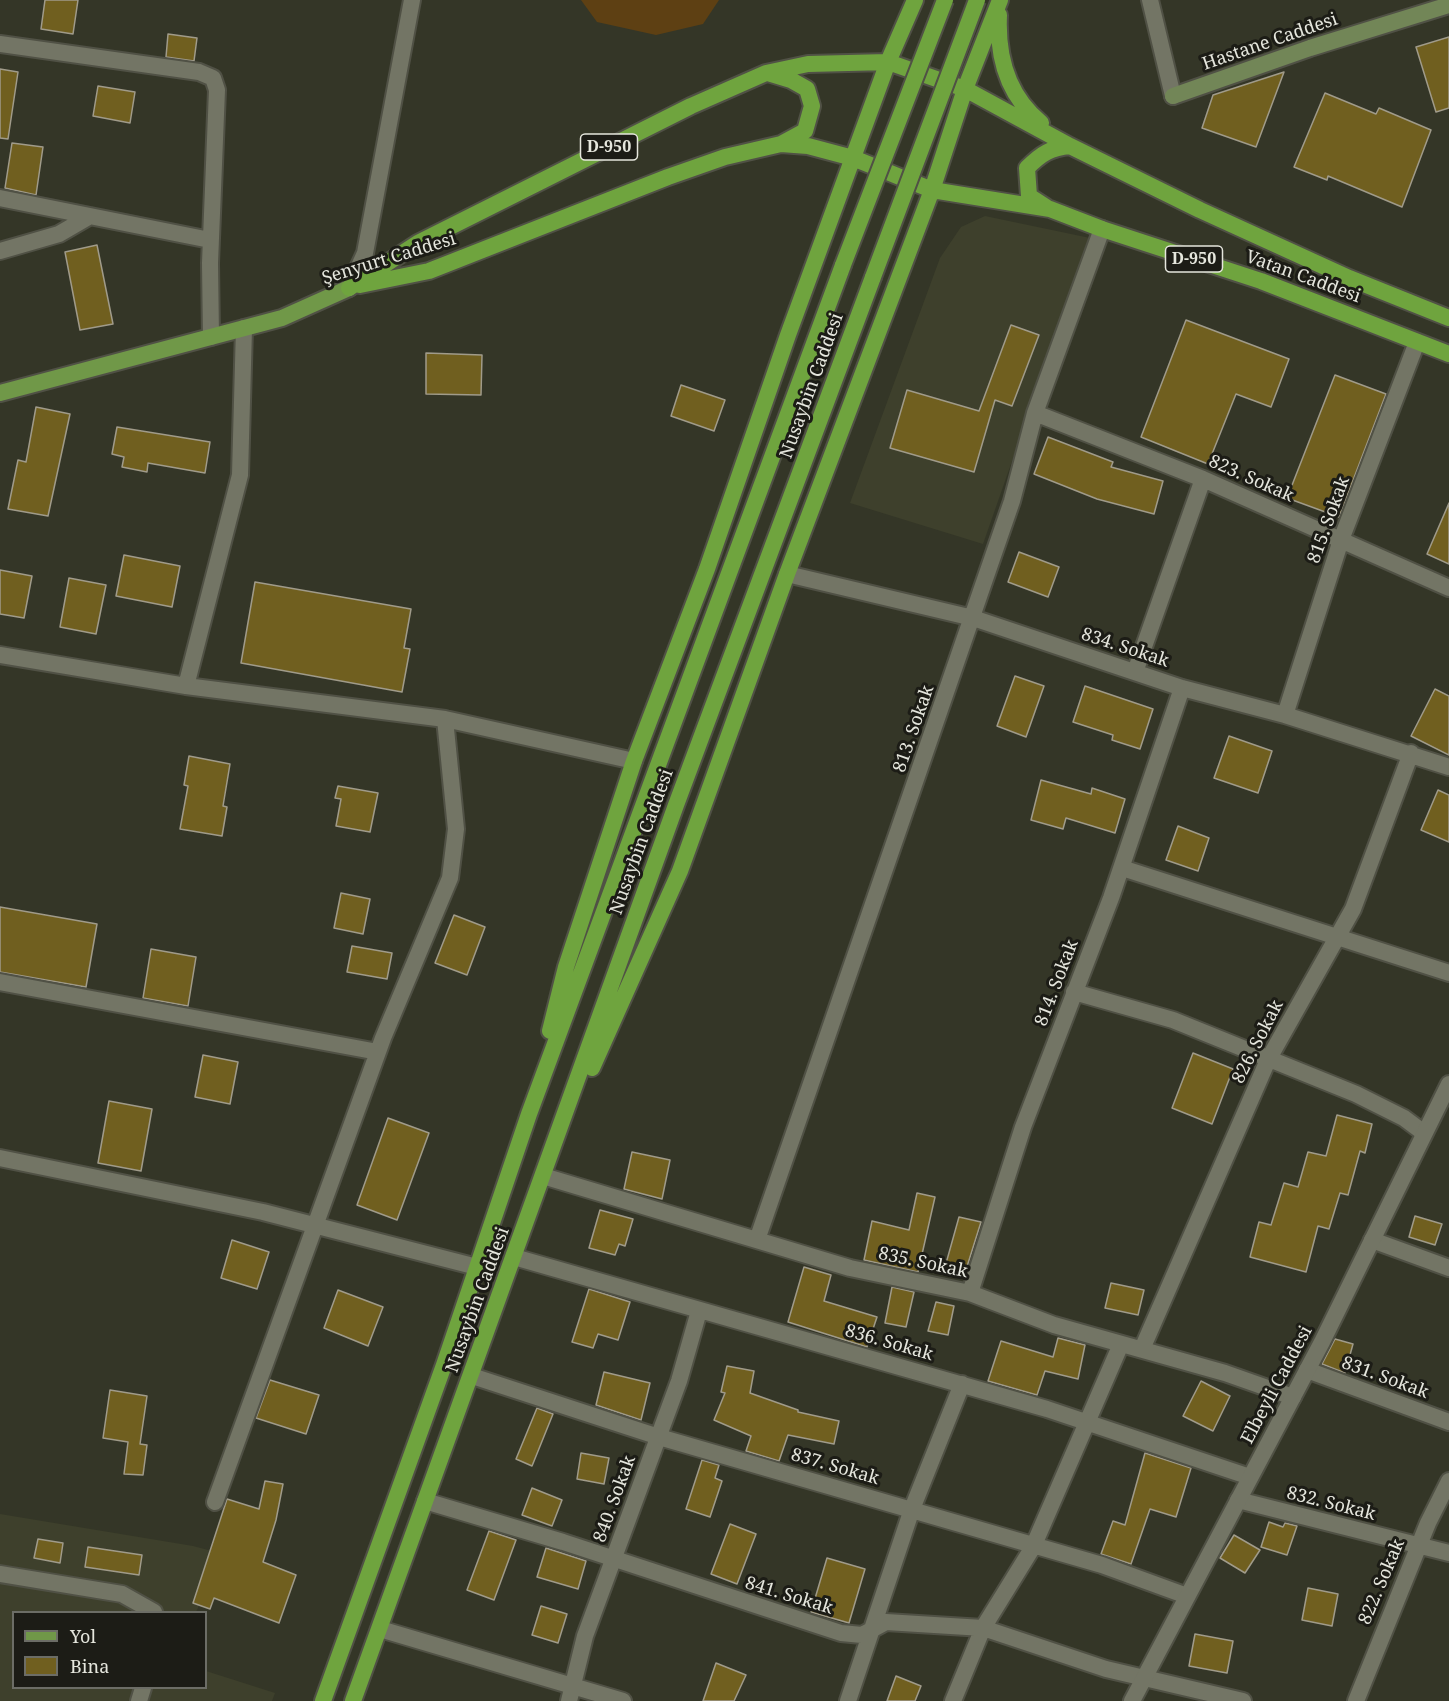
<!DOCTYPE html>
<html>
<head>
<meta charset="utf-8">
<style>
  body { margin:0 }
  #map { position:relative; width:1449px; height:1701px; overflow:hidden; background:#343627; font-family:"Noto Serif",serif }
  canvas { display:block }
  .legend { position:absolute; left:12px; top:1611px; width:195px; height:78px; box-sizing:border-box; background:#1c1c16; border:2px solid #6c6d66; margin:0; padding:8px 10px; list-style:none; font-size:18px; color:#e5e6dd }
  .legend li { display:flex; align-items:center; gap:12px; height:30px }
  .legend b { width:30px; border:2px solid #6c6d66 }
</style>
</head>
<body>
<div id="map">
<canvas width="1449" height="1701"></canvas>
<ul class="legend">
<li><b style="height:8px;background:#709848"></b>Yol</li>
<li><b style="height:16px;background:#705f1f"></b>Bina</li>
</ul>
</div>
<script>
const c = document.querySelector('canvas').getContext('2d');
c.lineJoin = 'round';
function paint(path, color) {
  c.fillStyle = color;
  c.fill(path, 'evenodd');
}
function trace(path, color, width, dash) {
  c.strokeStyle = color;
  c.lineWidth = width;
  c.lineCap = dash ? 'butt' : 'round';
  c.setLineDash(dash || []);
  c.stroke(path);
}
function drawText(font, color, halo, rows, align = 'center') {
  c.font = font + ' "Noto Serif",serif';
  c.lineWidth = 6;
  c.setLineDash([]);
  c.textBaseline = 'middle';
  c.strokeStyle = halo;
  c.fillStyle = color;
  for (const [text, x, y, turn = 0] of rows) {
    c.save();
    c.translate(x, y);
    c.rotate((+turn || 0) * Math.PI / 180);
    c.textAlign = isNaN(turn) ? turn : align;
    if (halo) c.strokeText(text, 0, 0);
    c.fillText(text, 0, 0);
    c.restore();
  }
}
const built = new Path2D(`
  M985 216 1090 238 983 544 850 503 940 258 961 227Z
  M0 1514 193 1546 223 1554 196 1612H14V1688H206V1671L275 1693 272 1701H0Z`);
const green = new Path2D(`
  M581 0H719L703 24 656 35 597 22Z`);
const building = new Path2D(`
  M45 0H78L73 34 41 29Z
  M168 34 197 38 194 61 166 57Z
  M1449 37V108L1436 112 1416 47Z
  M0 69 18 72 8 139 0 138Z
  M1284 72 1256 147 1202 128 1213 95Z
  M98 86 135 92 130 123 93 116Z
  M1325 93 1376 114 1379 108 1431 130 1402 207 1328 176 1327 180 1294 167Z
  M12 143 43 147 36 195 5 188Z
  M97 245 113 324 80 330 65 252Z
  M1186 320 1289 359 1271 407 1236 394 1208 464 1141 437Z
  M1011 325 1039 335 1012 406 995 400 974 472 890 448 907 390 979 411Z
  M426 353 482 355 481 395 426 394Z
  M1335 375 1386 394 1339 517 1287 498Z
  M681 385 725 400 714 431 671 416Z
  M36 407 70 414 48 516 8 509 18 460 26 462Z
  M117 427 210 442 205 473 148 463 147 472 122 467 124 457 112 454Z
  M1048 437 1113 462 1111 467 1163 481 1154 514 1097 499 1034 474Z
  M1449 503V564L1427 554Z
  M1019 552 1059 567 1048 597 1008 582Z
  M124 555 180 566 172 607 116 596Z
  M0 570 32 576 24 618 0 614Z
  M69 578 106 585 96 634 60 627Z
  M255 582 411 609 404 648 410 649 402 692 241 663Z
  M1015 676 1044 686 1026 737 997 726Z
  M1085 686 1153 709 1140 749 1112 740 1113 735 1073 722Z
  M1435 689 1449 696V755L1411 736Z
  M1229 736 1272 751 1258 793 1214 778Z
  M189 756 230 764 223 806 227 807 222 836 180 829 188 786 184 785Z
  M1041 780 1091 794 1092 788 1125 799 1115 833 1066 818 1063 829 1031 820Z
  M338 786 378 793 370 832 336 826 341 799 335 798Z
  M1438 790 1449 795V842L1421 830Z
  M1178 826 1209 838 1198 871 1166 860Z
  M341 893 370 899 363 934 334 928Z
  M0 907 97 924 86 987 0 972Z
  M454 915 485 927 467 975 435 963Z
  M352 946 392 953 387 979 347 972Z
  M151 949 196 957 188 1006 143 998Z
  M1193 1053 1233 1069 1212 1124 1172 1108Z
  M203 1055 238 1062 230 1104 195 1097Z
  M109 1101 152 1109 141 1171 98 1163Z
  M1337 1115 1372 1124 1365 1153 1360 1151 1348 1195 1340 1193 1329 1229 1318 1226 1306 1272 1250 1257 1259 1222 1271 1225 1284 1183 1298 1187 1308 1152 1326 1156Z
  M388 1118 429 1133 397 1220 357 1205Z
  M632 1152 670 1160 662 1199 624 1189Z
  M917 1193 935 1197 918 1272 864 1260 872 1221 909 1230Z
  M600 1210 633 1219 625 1246 619 1244 615 1255 589 1248Z
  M1415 1216 1442 1224 1435 1245 1409 1237Z
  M959 1217 981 1222 965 1273 945 1267Z
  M232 1240 269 1252 257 1289 221 1278Z
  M804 1267 831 1275 824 1301 877 1317 867 1347 788 1322Z
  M1111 1283 1144 1290 1138 1315 1105 1308Z
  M892 1287 914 1292 906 1327 885 1323Z
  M589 1289 630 1302 618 1340 598 1334 593 1348 572 1342Z
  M338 1290 383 1307 368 1346 324 1328Z
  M936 1302 954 1306 948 1335 928 1331Z
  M1058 1338 1085 1345 1078 1379 1045 1371 1037 1395 988 1381 1001 1341 1053 1357Z
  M1335 1339 1353 1344 1345 1373 1322 1364Z
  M727 1366 754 1371 750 1393 798 1410V1412L839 1421 834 1444 788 1435 779 1461 746 1451 751 1436 714 1420 725 1393 721 1392Z
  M604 1372 650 1383 641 1420 596 1405Z
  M270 1380 319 1395 306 1434 256 1418Z
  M1201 1381 1230 1396 1213 1431 1183 1416Z
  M110 1390 147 1396 140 1444 147 1445 143 1475 124 1474 128 1442 103 1438Z
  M537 1408 553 1414 532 1466 516 1459Z
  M581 1453 609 1458 604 1484 577 1479Z
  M1145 1453 1191 1468 1176 1517 1150 1509 1131 1564 1101 1554 1113 1521 1125 1525Z
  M702 1460 719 1465 715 1478 722 1481 710 1517 686 1509Z
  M265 1481 283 1484 276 1520 263 1562 296 1575 279 1623 214 1598 210 1609 193 1603 227 1499 259 1509Z
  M532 1488 562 1500 552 1526 522 1515Z
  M1269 1522 1283 1527 1285 1523 1297 1526 1287 1555 1261 1547Z
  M730 1524 756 1534 737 1584 711 1574Z
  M489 1531 516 1540 494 1600 467 1590Z
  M1234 1535 1260 1550 1245 1573 1220 1558Z
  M38 1539 63 1543 60 1563 34 1558Z
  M88 1547 142 1555 139 1575 85 1567Z
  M546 1548 586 1561 578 1589 537 1577Z
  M827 1558 865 1569 849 1623 811 1612Z
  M1308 1588 1338 1594 1332 1626 1302 1620Z
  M541 1606 567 1614 558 1643 532 1635Z
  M1195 1634 1233 1641 1227 1673 1189 1666Z
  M716 1663 746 1675 734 1701H703Z
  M896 1676 921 1686 915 1701H887Z`);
const minor = new Path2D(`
  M1150 0 1173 96
  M0 44 199 72 213 78 217 90 210 263 211 337
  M0 198 210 240
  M0 251 59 234 90 216
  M349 288 365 253 412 0
  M1035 413 1203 479 1449 588
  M787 574 973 618 1182 688 1285 715 1449 767
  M0 655 186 686 445 719 634 761
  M1135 672 1203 479
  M186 686 240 475 244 328
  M1285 715 1341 540 1417 342
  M1122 868 1449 973
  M0 982 378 1052
  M1074 992 1173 1020 1356 1094 1404 1118 1424 1133
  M0 1158 263 1212 477 1267
  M543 1176 850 1268 970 1293 1054 1325 1225 1373 1293 1397
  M757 1240 1012 501 1035 413 1102 229
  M1372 1240 1449 1268
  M514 1257 1047 1409 1250 1477
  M970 1293 1023 1127 1111 898 1182 688
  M1142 1349 1268 1060 1353 909 1411 753
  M1307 1370 1449 1422
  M472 1376 659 1437 1102 1565 1187 1596
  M1238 1500 1449 1553
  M425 1501 563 1542 841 1633 862 1635 886 1622 983 1628 1106 1669 1243 1701
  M215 1502 383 1038 450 878 456 829 445 719
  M0 1574 122 1594 154 1612
  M380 1629 623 1701
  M139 1701 143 1688
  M569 1701 585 1636 679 1381 699 1311
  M848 1701 912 1509 962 1384
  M953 1701 983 1628 1033 1547 1121 1344
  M1356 1701 1428 1523 1449 1481`);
const tertiary = new Path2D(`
  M1132 1701 1322 1342 1449 1084`);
const secondary = new Path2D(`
  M1173 96 1310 48 1449 5`);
const primary = new Path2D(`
  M0 393 282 318 349 288`);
const trunk = new Path2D(`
  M999 15C997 57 1008 96 1041 123
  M768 73 791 80 807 89 812 106 805 131 781 144
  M1046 207 1029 196 1027 168C1041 154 1050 148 1070 146
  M360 285 429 271 668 177 725 157 781 144 808 146 853 158 932 190 1050 209 1102 229 1261 281 1449 354
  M349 288 418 243 691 106 766 73 808 64 888 62 965 89 1070 146 1200 210 1349 278 1449 318
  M550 1031 566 967 634 761 707 569 788 335 888 62 915 0
  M592 1068 680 871 787 574 932 190 965 89 1000 0
  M323 1701 444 1365 529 1114 843 265
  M353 1701 676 805 873 277`);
const trunkBridge = new Path2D(`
  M843 265 945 0
  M873 277 977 0`);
const shields = [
  [609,147,57],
  [1194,259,57]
];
const shieldNames = [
  ["D-950",609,147],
  ["D-950",1194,259]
];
const streetNames = [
  ["Hastane Caddesi",1270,42,-19],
  ["Şenyurt Caddesi",389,259,-17],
  ["Vatan Caddesi",1303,277,20],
  ["Nusaybin Caddesi",812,386,-70],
  ["823. Sokak",1251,479,24],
  ["815. Sokak",1329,520,-70],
  ["834. Sokak",1125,648,18],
  ["813. Sokak",914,729,-71],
  ["Nusaybin Caddesi",642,842,-70],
  ["814. Sokak",1057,983,-69],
  ["826. Sokak",1258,1042,-63],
  ["835. Sokak",923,1263,12],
  ["Nusaybin Caddesi",478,1300,-70],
  ["836. Sokak",889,1343,16],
  ["831. Sokak",1385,1378,20],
  ["Elbeyli Caddesi",1277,1385,-62],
  ["837. Sokak",835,1467,16],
  ["840. Sokak",615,1499,-70],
  ["832. Sokak",1331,1504,14],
  ["822. Sokak",1382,1582,-67],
  ["841. Sokak",789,1596,17]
];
paint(built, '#3e402c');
paint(green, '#5e4013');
paint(building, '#705f1f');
trace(building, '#a09b8a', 1.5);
trace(minor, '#505145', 20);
trace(tertiary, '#505145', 20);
trace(secondary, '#505145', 20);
trace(primary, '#505145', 20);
trace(trunk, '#505145', 20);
trace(minor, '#737565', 16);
trace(tertiary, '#737565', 16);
trace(secondary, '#728657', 16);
trace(primary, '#709848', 16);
trace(trunk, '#6fa43e', 16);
trace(trunkBridge, '#505145', 20, []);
trace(trunkBridge, '#6fa43e', 16);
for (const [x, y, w] of shields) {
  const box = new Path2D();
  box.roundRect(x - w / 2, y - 13, w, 26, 4.5);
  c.fillStyle = '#1c1c16';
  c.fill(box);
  trace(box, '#e5e6dd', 1.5);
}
drawText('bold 16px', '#e5e6dd', null, shieldNames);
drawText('18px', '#e5e6dd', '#1c1c16', streetNames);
</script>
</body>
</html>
